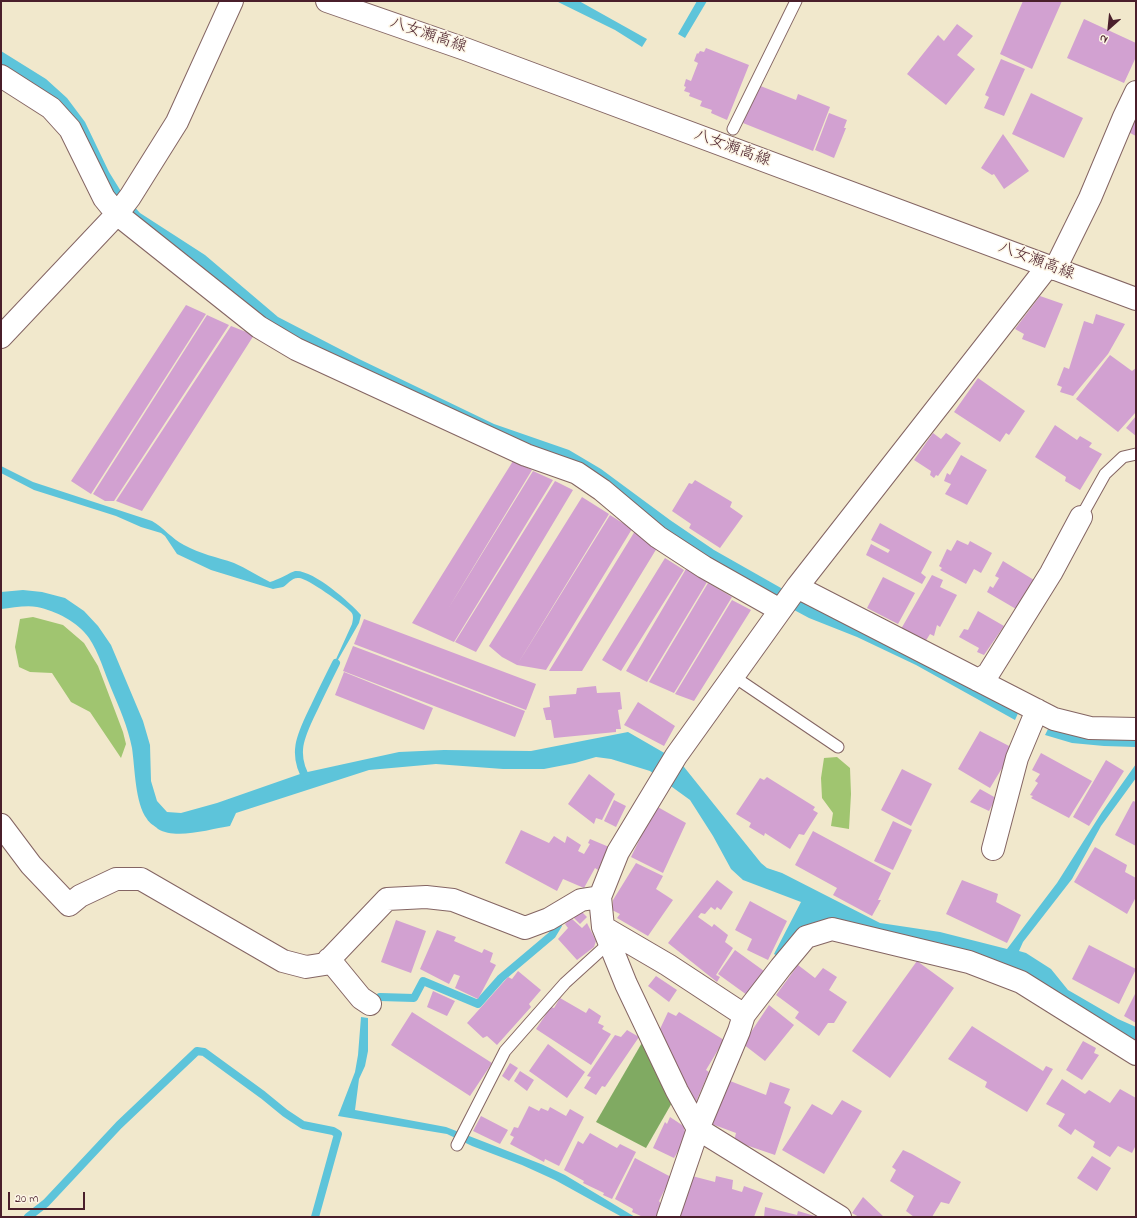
<!DOCTYPE html>
<meta charset="utf-8">
<style>
body{margin:0}
#map{position:relative;width:1137px;height:1218px;overflow:hidden;background:#f1e8cc;font-family:"Indie Flower",sans-serif}
canvas{display:block}
.frame{position:absolute;inset:0;border:2px solid #4a1f2b;pointer-events:none}
.north{position:absolute;left:1089px;top:8px;width:40px;height:40px;-webkit-text-stroke:3px #fcf5e5;paint-order:stroke;rotate:207deg;font-size:11px;font-weight:700;line-height:16px;text-align:center;color:#4a1f2b}
.north::after{content:'';display:block;margin:auto;width:14px;height:18px;background:#4a1f2b;clip-path:polygon(50% 0,100% 100%,50% 72%,0 100%)}
.scale{position:absolute;left:8px;top:1192px;width:77px;height:18px;box-sizing:border-box;border:2px solid #4a1f2b;border-top:0;padding-left:5px;font-size:12px;line-height:14px;white-space:nowrap;color:#4a1f2b;-webkit-text-stroke:3px #fcf5e5;paint-order:stroke}
</style>
<div id="map">
<canvas width="1137" height="1218"></canvas>
<div class="frame"></div>
<div class="north">N</div>
<div class="scale">20 m</div>
</div>
<script>
const ctx = document.querySelector('canvas').getContext('2d');
ctx.lineJoin = 'round';
function fillPath(path, color) { ctx.fillStyle = color; ctx.fill(path, 'evenodd'); }
function stroke(path, color, width, dash) { ctx.strokeStyle = color; ctx.lineWidth = width; ctx.lineCap = dash ? 'butt' : 'round'; ctx.setLineDash(dash || []); ctx.stroke(path); }
function drawText(font, color, halo, rows, align = 'center') {
  ctx.font = font + ' "Indie Flower","Klee One",sans-serif'; ctx.lineWidth = 3; ctx.setLineDash([]); ctx.textBaseline = 'middle'; ctx.strokeStyle = halo; ctx.fillStyle = color; for (const [text, x, y, turn = 0] of rows) {
    ctx.save(); ctx.translate(x, y); ctx.rotate((+turn || 0) * Math.PI / 180); ctx.textAlign = isNaN(turn) ? turn : align; if (halo) ctx.strokeText(text, 0, 0); ctx.fillText(text, 0, 0); ctx.restore();
  }
}
fillPath(new Path2D(`
 M33 617 63 625 84 643 98 666 123 732 126 744 121 758 90 712 71 702 52 673 30 672 19 667 15 647 20 619Z
 M837 757 850 768 851 794 849 829 831 826 833 813 822 798 821 778 824 758Z`), '#a0c570');
fillPath(new Path2D(`
 M643 1041 673 1101 646 1148 596 1122Z`), '#80aa62');
fillPath(new Path2D(`
 M556 1H579L647 39 642 47 615 30Z
 M697 1H707L685 38 678 34Z
 M1 51 46 79 67 98 85 122 109 172 122 193 140 213 205 255 278 317 359 359 494 424 569 450 601 469 670 520 714 550 781 588 808 606 817 608 1020 709 1015 720 916 665 857 637 809 618 770 597 631 508 260 320 128 217 55 103 1 67Z
 M1 466 33 482 152 521C164 528 172 539 184 545 200 554 217 557 234 563 246 568 258 576 270 582 278 580 291 572 295 571 312 569 350 602 361 615L359 623 331 672 332 668 352 624C353 620 354 615 351 612 345 605 307 578 299 578 292 577 288 584 283 587 280 588 276 588 273 589L211 570 177 554 165 536 161 533 141 527 116 516 34 490 1 473Z
 M23 590 42 592 65 598 84 611 98 626 111 645 143 721 150 745 151 781 157 801 167 812 181 813 217 803 303 773 399 752 444 750 531 751 628 732 680 762 761 863 767 868 782 873 880 923 940 932 1007 949 1057 883 1102 812 1136 764V778L1101 826 1072 879 1023 942 1019 951 1026 953 1051 969 1068 990 1118 1019 1136 1027V1048L1079 1013 847 927 780 958 774 954 801 902 743 880 731 869 713 836 690 800 650 771 611 759 596 757 575 763 544 769H503L436 764 369 770 236 813 230 826C210 829 176 840 158 829 155 826 149 823 147 819 135 803 135 768 132 748 128 727 119 707 111 688 104 671 99 653 89 638 78 622 56 611 37 607 26 605 12 608 1 609V592Z
 M1050 725 1136 737V747L1104 746 1072 743 1045 735Z
 M361 1017 368 1018V1051L365 1066 359 1079 355 1110 446 1127 541 1164 565 1175 635 1217H622L555 1180 522 1165 472 1146 447 1134 338 1116 355 1072 358 1055Z`), '#5dc4da');
stroke(new Path2D(`
 M308 781C290 753 302 733 315 706 322 691 329 677 336 663
 M380 997 414 998 423 981 478 1004 501 978 552 935 558 925
 M28 1217 46 1203 119 1125 197 1051 204 1052 263 1095 285 1113 303 1125 333 1131 338 1134 315 1217`), '#5dc4da', 8);
fillPath(new Path2D(`
 M1023 1H1062L1032 69 1000 54Z
 M1084 19 1136 43V57L1124 83 1067 58Z
 M957 24 973 36 957 55 975 69 946 105 907 74 938 35 944 41Z
 M706 48 749 65 727 120 711 113 712 110 700 106 702 101 689 96 690 93 684 91 686 87 684 86 686 79 691 81 698 63 694 61 697 53 698 54 700 51 704 52Z
 M1001 59 1025 69 1004 116 984 108 989 97 985 95Z
 M758 85 796 100 798 94 830 107 813 151 743 123Z
 M1031 93 1083 118 1064 158 1012 134Z
 M829 113 847 120 844 128H846L834 158 815 150Z
 M1136 117V136L1128 132Z
 M1003 134 1029 171 1004 189 994 174 992 175 981 168Z
 M1040 296 1063 304 1045 348 1022 339 1024 334 1015 329Z
 M186 305 206 314 91 494 71 481Z
 M1096 314 1125 324 1108 354 1073 396 1060 392 1062 387 1057 385 1064 367 1069 369 1084 321 1093 324Z
 M207 315 229 325 114 501H105L93 494Z
 M231 326 254 335 142 511 116 501Z
 M1110 355 1132 371 1136 368V412L1118 432 1076 399Z
 M978 378 1025 411 1009 435 1006 433 1000 442 954 412Z
 M1136 416V436L1126 428Z
 M1055 425 1077 440 1080 436 1092 443 1089 447 1102 454 1080 490 1065 481 1066 477 1035 457Z
 M933 433 941 439 946 433 961 443 938 476 936 475 934 478 930 475 931 471 914 460Z
 M961 455 987 470 967 505 945 494 951 484 944 481 947 473 950 475Z
 M513 461 532 470 448 609 533 471 553 480 454 642 412 623Z
 M695 480 732 502 730 507 743 516 720 548 689 528 691 524 672 511 689 483 692 484Z
 M555 481 573 490 476 652 455 642Z
 M582 497 609 514 517 665 502 657 489 646Z
 M610 515 632 529 546 670 517 665Z
 M880 523 932 552 921 573 926 577 922 584 866 555 871 544 888 553 890 550 871 540Z
 M635 531 657 548 582 671H549Z
 M957 540 968 545 970 541 992 553 981 573 974 569 966 584 940 570 942 568 939 566 947 549 951 551Z
 M665 558 684 570 621 671 602 660Z
 M1003 561 1034 580 1016 609 987 592 990 586 993 588 999 578 995 576Z
 M686 569 707 582 647 682 626 671Z
 M932 575 943 580 940 587 957 595 940 627 937 625 934 636 930 634 925 642 901 629Z
 M883 577 915 593 898 624 867 608Z
 M708 583 732 597 674 693 649 682Z
 M732 600 751 610 694 701 675 694Z
 M978 611 1004 626 984 655 977 652 979 648 959 637 964 629 968 630Z
 M364 619 536 684 526 710 354 644Z
 M353 646 525 711 515 737 343 671Z
 M344 672 433 708 424 730 335 695Z
 M596 686 597 693 620 692 622 709 618 710 621 729H616V732L554 738 551 720H546L543 708 550 707 549 696 576 694 577 688Z
 M638 702 675 726 664 746 624 725Z
 M980 731 1011 747 1010 755 990 788 958 769Z
 M1041 753 1092 781 1069 818 1031 798 1033 796 1030 795 1038 783 1035 781 1040 774 1032 770Z
 M1106 760 1124 771 1089 826 1073 817Z
 M902 769 932 784 911 826 881 810Z
 M589 774 615 794 602 820 596 818 594 824 568 804Z
 M767 777 815 807 813 810 818 813 804 835 799 834 790 849 765 833 764 836 749 827 751 823 736 814 760 778 764 780Z
 M980 789 996 798 989 811 970 802Z
 M614 800 626 806 616 827 604 821Z
 M1133 801 1136 802V846L1115 835Z
 M656 806 686 823 663 873 631 857Z
 M893 821 912 830 893 870 874 861Z
 M521 830 549 843 554 836 565 843 567 836 581 845 578 851 584 854 590 844 588 843 590 839 609 847 598 870 595 868 584 888 563 879 557 891 505 863Z
 M813 831 891 873 878 900H881L872 916 833 895 837 888 795 865Z
 M1095 847 1127 865 1125 872 1136 878V897L1127 914 1074 882Z
 M636 863 663 876 656 889 673 900 648 936 617 918 620 914 612 910 613 900Z
 M717 880 733 892 721 910 717 907 715 910 711 907 705 914 701 913 698 917 712 927 714 924 728 935 725 942 733 948 716 975 720 977 717 982 668 943Z
 M962 880 998 894 996 902 1021 915 1007 943 946 914Z
 M750 901 787 921 768 960 747 950 752 939 735 930Z
 M580 910 587 917 580 924 573 917Z
 M571 918 582 928 587 923 596 941 594 947 577 960 558 939 568 928 565 924Z
 M396 920 426 931 411 973 381 962Z
 M437 930 456 937 454 941 482 953 484 949 493 953 490 962 496 965 478 999 455 988 460 976 454 974 449 984 420 969Z
 M1089 945 1136 969 1119 1004 1072 979Z
 M735 950 764 971 747 995 718 974Z
 M917 961 954 988 890 1078 852 1051Z
 M798 965 815 978 823 968 837 977 829 990 847 1002 834 1023H828L819 1036 795 1018 799 1012 776 995Z
 M518 971 541 990 529 1004 531 1007 497 1045 487 1036 483 1038 467 1023 508 977 512 979Z
 M656 976 677 990 669 1002 648 986Z
 M433 991 455 1001 447 1016 427 1007Z
 M1136 992V1023L1124 1016Z
 M560 998 586 1013 589 1008 601 1016 598 1023 604 1026 602 1029 611 1034 591 1065 536 1029 551 1007 554 1008Z
 M769 1005 794 1025 765 1061 743 1044Z
 M412 1012 492 1063 470 1096 391 1045Z
 M668 1012 676 1016 679 1012 724 1040 706 1070 709 1072 695 1104 660 1029Z
 M972 1026 1043 1071 1046 1066 1053 1069 1027 1112 985 1087 987 1082 948 1059Z
 M627 1030 639 1037 605 1087 602 1086 596 1095 584 1088 591 1077 587 1076 615 1035 621 1037Z
 M1083 1041 1096 1048 1094 1053 1099 1055 1082 1080 1066 1070Z
 M548 1044 585 1072 567 1098 529 1071Z
 M510 1063 518 1068 509 1081 502 1076Z
 M520 1071 534 1080 527 1091 514 1081Z
 M725 1079 766 1095 770 1082 790 1089 784 1103 791 1107 775 1155 734 1141 736 1133 709 1123Z
 M1062 1079 1085 1094 1089 1090 1110 1103 1120 1089 1136 1098V1145L1132 1153 1118 1146 1110 1157 1093 1147 1095 1142 1075 1129 1071 1135 1058 1126 1065 1114 1046 1104Z
 M842 1100 862 1111 824 1174 782 1150 812 1104 832 1115Z
 M529 1106 539 1111 541 1108 548 1111 550 1107 566 1116 570 1109 584 1117 559 1166 545 1159 544 1162 510 1144 514 1137 510 1135 514 1127 518 1128Z
 M481 1116 508 1130 500 1144 473 1131Z
 M670 1117 685 1127 684 1130 689 1133 674 1158 653 1148 665 1122 667 1124Z
 M590 1133 617 1148 620 1144 636 1152 612 1199 603 1195 604 1193 583 1183 584 1181 564 1170 578 1141 583 1144Z
 M903 1150 912 1154 961 1182 949 1204 941 1202 932 1217H914L906 1211 914 1196 890 1181 896 1170 892 1167Z
 M1092 1156 1111 1168 1097 1191 1077 1178Z
 M635 1158 671 1177 659 1201 662 1206 656 1217H643L632 1212 633 1209 615 1199Z
 M692 1176 715 1182 716 1176 733 1180 732 1189 742 1192 744 1186 763 1193 754 1217H679Z
 M863 1197 884 1217H859L852 1213Z
 M765 1207 797 1215 798 1211 818 1217H764Z`), '#d2a1d1');
const service = new Path2D(`
 M733 129 796 1
 M1081 517 1105 474 1123 457 1136 454
 M733 676 838 747
 M457 1145 505 1051 565 983 609 943`);
const minor = new Path2D(`
 M1 76 51 108 70 129 104 198 117 214 259 327 296 349 526 455 577 473 602 490 658 537 704 567 780 610
 M1055 269 1090 198 1124 117 1136 92
 M1 337 117 214 130 197 177 122 232 1
 M797 587 1054 719 1090 728 1136 729
 M978 680 988 674 1051 573 1081 517
 M1 825 31 865 69 905 80 896 116 879H141L283 961 306 967 325 964 387 899 426 897 453 900 525 928 549 919 581 900 600 897
 M993 849 1017 758 1037 710
 M603 927 668 965 744 1015 781 967 806 937 832 929 969 962 1021 982 1136 1054
 M329 959 361 998 370 1004
 M668 1217 698 1129 739 1031 744 1015
 M840 1217 698 1129 677 1091 626 984 603 927 600 897 618 852 676 756 797 587 1048 266`);
const primary = new Path2D(`
 M327 1 465 49 1136 299`);
stroke(service, '#846563', 13);
stroke(minor, '#846563', 24);
stroke(primary, '#846563', 24);
stroke(service, '#fff', 11);
stroke(minor, '#fff', 22);
stroke(primary, '#fff', 22);
drawText('16px', '#4a1f2b', '#fcf5e5', [
 ["八女瀬高線",428,36,19],
 ["八女瀬高線",732,149,20],
 ["八女瀬高線",1036,262,21]
]);
</script>
